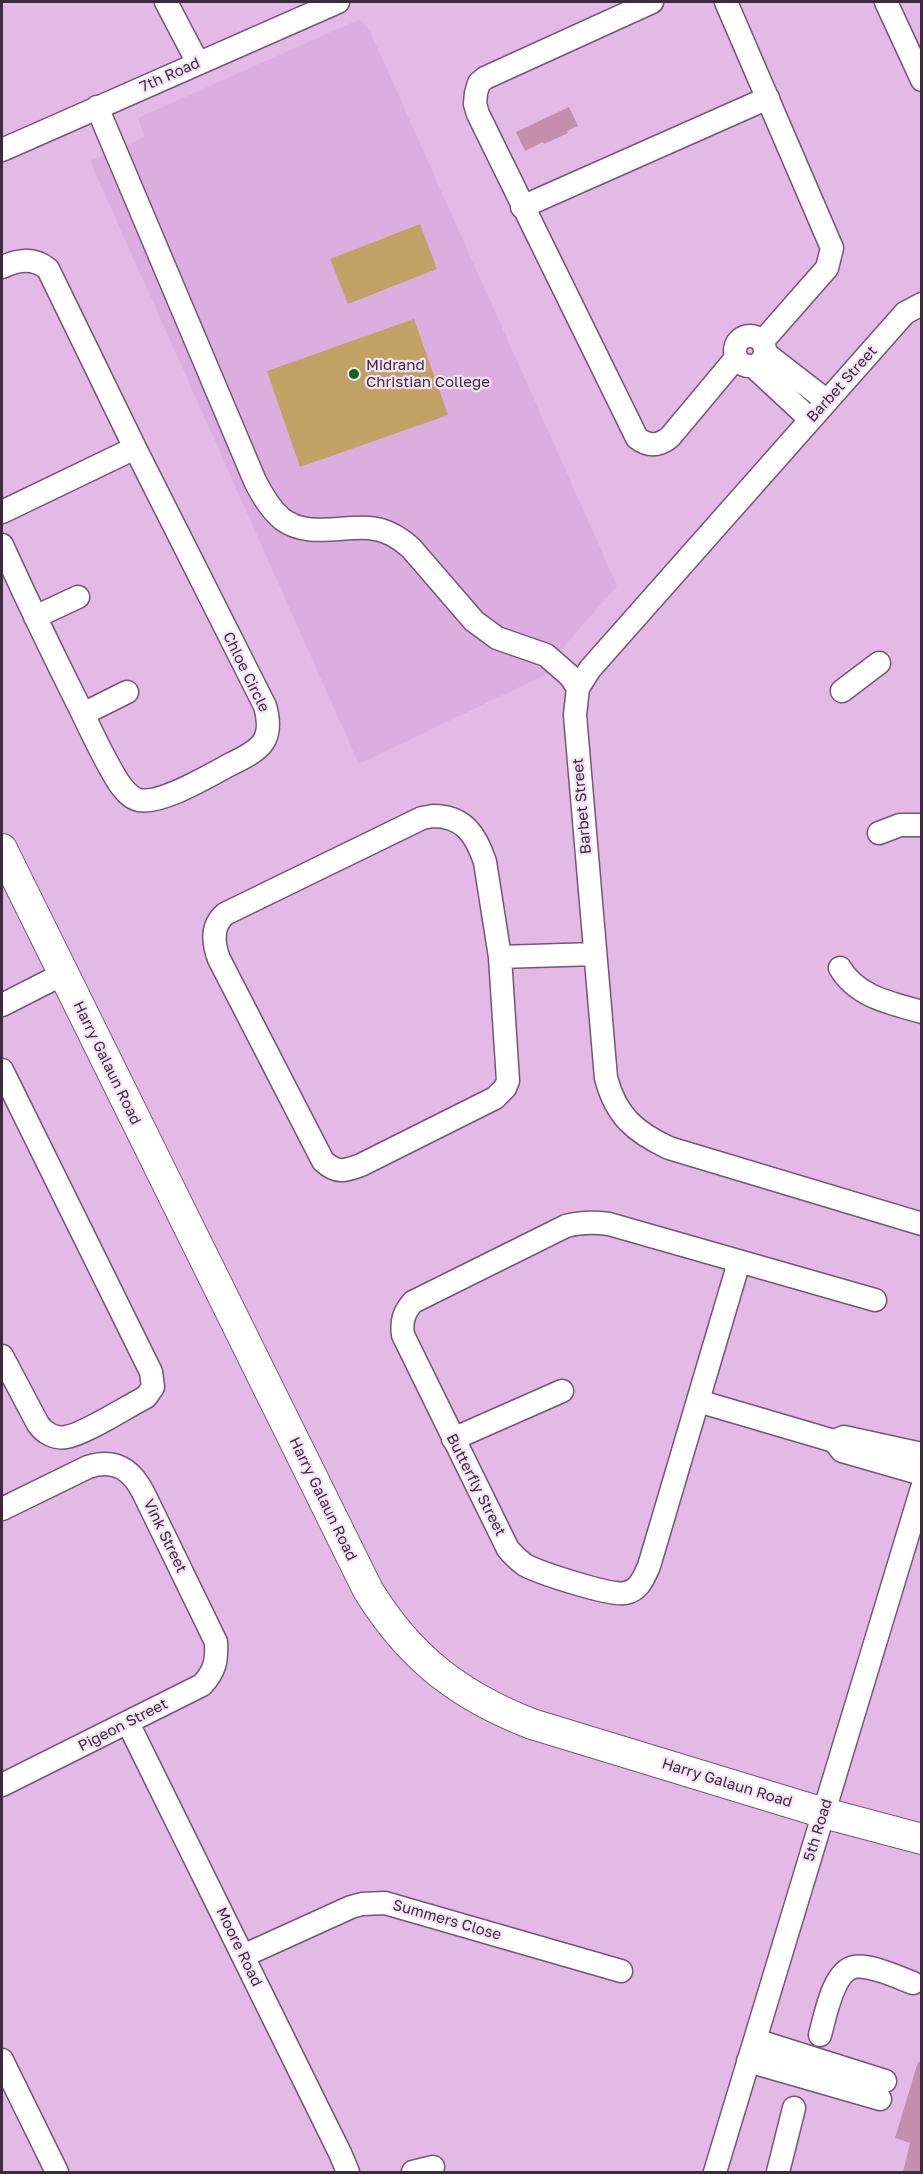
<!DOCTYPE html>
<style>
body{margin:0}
#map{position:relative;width:923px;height:2174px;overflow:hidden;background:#e2bae5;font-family:"Golos Text",sans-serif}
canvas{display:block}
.frame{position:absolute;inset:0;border:3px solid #3b2b3c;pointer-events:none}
</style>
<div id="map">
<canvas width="923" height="2174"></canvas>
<div class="frame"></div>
</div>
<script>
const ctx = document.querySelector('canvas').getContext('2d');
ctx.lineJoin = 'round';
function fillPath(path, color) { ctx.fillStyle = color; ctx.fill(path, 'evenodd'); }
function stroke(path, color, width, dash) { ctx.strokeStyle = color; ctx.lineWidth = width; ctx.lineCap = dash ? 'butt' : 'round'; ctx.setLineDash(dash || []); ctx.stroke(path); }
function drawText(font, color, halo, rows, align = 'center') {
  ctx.font = font + ' "Golos Text",sans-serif'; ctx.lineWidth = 4.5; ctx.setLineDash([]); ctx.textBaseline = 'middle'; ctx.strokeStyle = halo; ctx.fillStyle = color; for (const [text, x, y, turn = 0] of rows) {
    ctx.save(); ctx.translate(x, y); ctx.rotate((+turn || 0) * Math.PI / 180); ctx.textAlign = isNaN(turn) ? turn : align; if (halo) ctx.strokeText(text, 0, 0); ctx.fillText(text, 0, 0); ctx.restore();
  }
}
fillPath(new Path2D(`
 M360 19 371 33 617 586 553 659V671L359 764 90 161 145 137 138 118Z`), '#dcaedf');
fillPath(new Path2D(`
 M420 224 437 269 348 304 330 259Z
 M414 319 448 415 300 467 267 371Z`), '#c1a264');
fillPath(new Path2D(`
 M569 107 578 126 567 131 568 133 544 144 543 142 525 151 516 132Z
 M918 2062H921V2172H903L910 2143 895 2138Z`), '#c38fac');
const minor = new Path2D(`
 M166 2 198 63
 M652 2 485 78 479 83 476 93 475 104 478 114 637 438C649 447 659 446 670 437L736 358
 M726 2 832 248 827 268 762 342
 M886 2 922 80
 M97 107 255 481C262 495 270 509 282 519 307 538 341 526 369 528 385 529 400 538 411 548L474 621 497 638 546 655 570 676 578 688
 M2 150 338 2
 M522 207 768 98
 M2 267C18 260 33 257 48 269L135 448 265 706C275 741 260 750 231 764 210 775 161 805 139 800 130 798 124 790 119 783 103 758 90 728 77 702 51 650 26 598 2 545
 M922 304 905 313 590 669 578 688 575 715 606 1078C616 1116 635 1132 669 1148L922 1224
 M735 351a15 15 0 1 1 30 0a15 15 0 1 1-30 0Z
 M765 353 827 401
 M753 366 810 419
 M2 512 135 448
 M35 617 78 597
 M842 691 879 663
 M83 714 127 692
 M433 816C464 816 476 835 485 862L500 957 508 1081 505 1088 495 1098 361 1165C345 1171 337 1174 323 1161L219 959C213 943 211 926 225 914L422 818Z
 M879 833 900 825H922
 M500 957 595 954
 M840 968C857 997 891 1003 922 1012
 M2 1005 63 974
 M2 1070 151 1372 153 1387 146 1397C128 1406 83 1435 66 1437 55 1439 44 1433 38 1424L2 1356
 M739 1262 649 1566C644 1577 639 1591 625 1593 610 1596 540 1573 525 1565 518 1560 513 1555 508 1549L403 1335C401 1321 404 1312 413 1302L566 1226C581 1222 593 1222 609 1224L875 1300
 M698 1401 834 1441 844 1437 922 1454
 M453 1439 562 1391
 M835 1442 842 1451 922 1474
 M2 1509 88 1467C116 1458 132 1470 144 1494L216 1642C217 1661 215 1671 202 1685L2 1785
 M128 1723 340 2153 348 2172
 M243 1956 351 1907 362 1904 385 1903 621 1971
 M820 2035C825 2017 833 1971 854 1967 870 1964 897 1977 913 1983
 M755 2040 885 2081
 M2 2060 57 2172
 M748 2061 880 2099
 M413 2172 433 2167
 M715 2172 922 1488
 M778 2172 794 2108`);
const major = new Path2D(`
 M2 849 368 1590C409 1657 459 1696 532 1724L824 1813 922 1839`);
stroke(minor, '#77537a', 25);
stroke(major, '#77537a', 32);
stroke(minor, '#fff', 22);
stroke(major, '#fff', 30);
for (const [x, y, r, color] of [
 [354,374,6,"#056a17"]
]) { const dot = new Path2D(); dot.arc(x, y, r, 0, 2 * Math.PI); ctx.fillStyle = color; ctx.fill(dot); stroke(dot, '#f7e3f8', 2); }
drawText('15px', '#3b2b3c', '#f7e3f8', [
 ["7th Road",170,75,-24],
 ["Barbet Street",842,384,-48],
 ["Chloe Circle",246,672,64],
 ["Barbet Street",582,806,-95],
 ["Harry Galaun Road",107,1063,64],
 ["Butterfly Street",476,1485,63],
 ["Harry Galaun Road",323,1499,64],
 ["Vink Street",165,1536,64],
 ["Pigeon Street",123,1725,-27],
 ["Harry Galaun Road",727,1783,17],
 ["5th Road",818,1830,-73],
 ["Summers Close",447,1920,16],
 ["Moore Road",239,1947,64]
]);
drawText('15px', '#3b2b3c', '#f7e3f8', [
 ["Midrand",366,365],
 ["Christian College",366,382]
], 'left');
</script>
